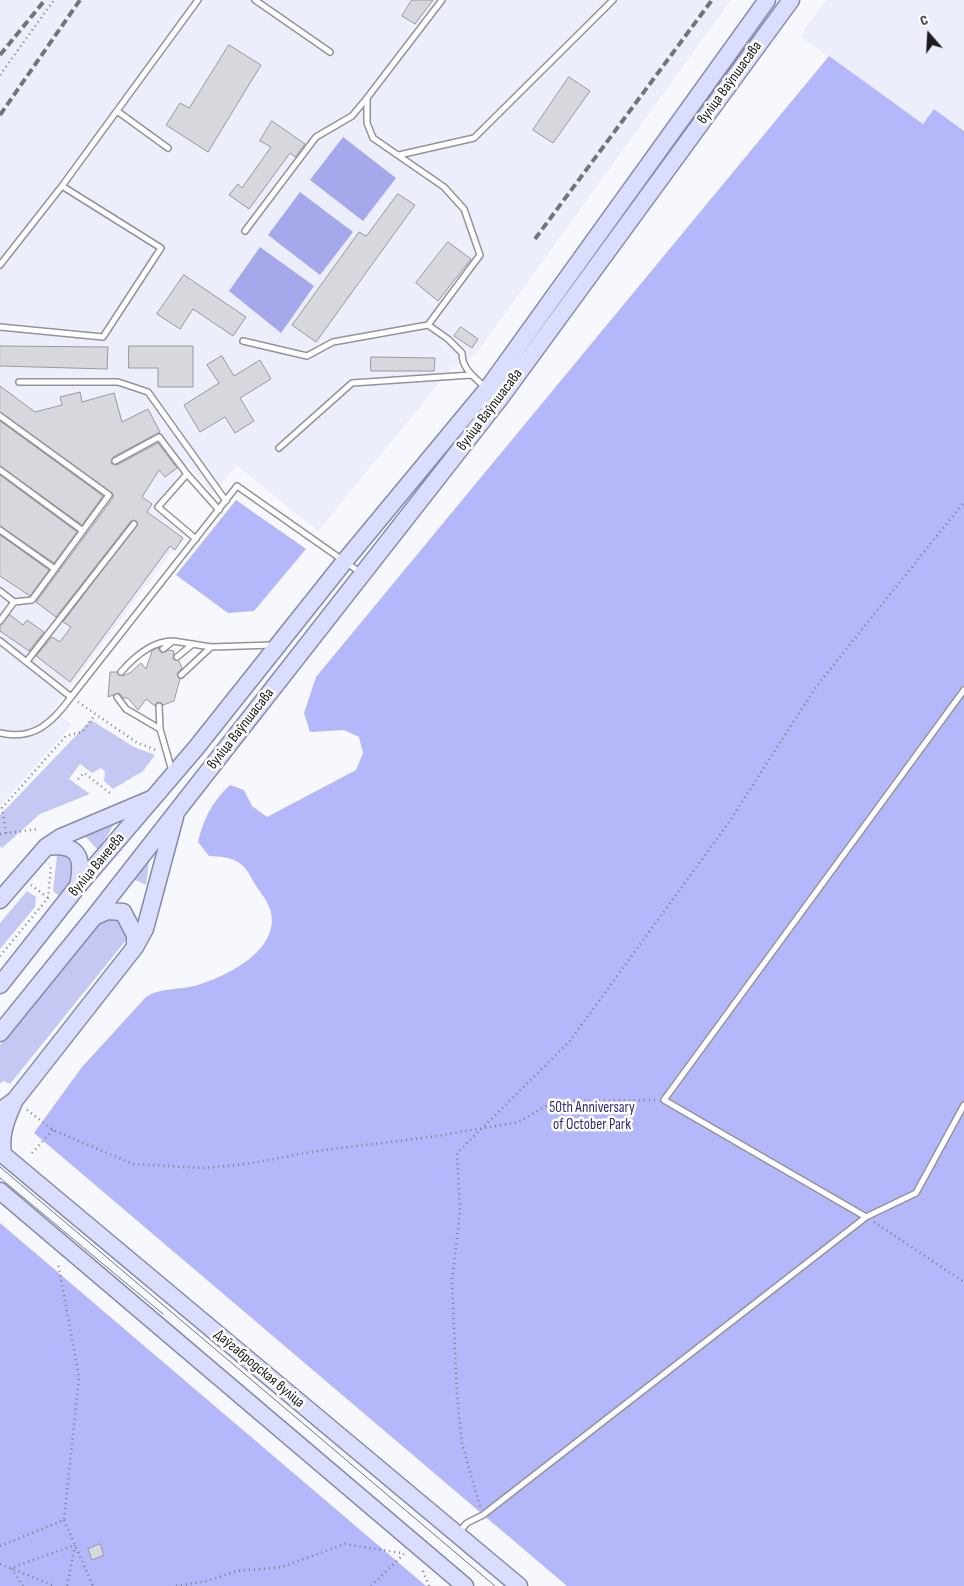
<!DOCTYPE html>
<meta charset="utf-8">
<style>
body{margin:0}
#map{position:relative;width:964px;height:1586px;overflow:hidden;background:#f7f8fe;font-family:"Sofia Sans Condensed",sans-serif}
canvas{display:block}
.north{position:absolute;left:904px;top:10px;width:50px;height:50px;-webkit-text-stroke:4px #fff;paint-order:stroke;rotate:341deg;font-size:14px;font-weight:700;line-height:20px;text-align:center;color:#1c1c1e}
.north::after{content:'';display:block;margin:auto;width:18px;height:22px;background:#1c1c1e;clip-path:polygon(50% 0,100% 100%,50% 72%,0 100%)}
</style>
<div id="map">
<canvas width="964" height="1586"></canvas>
<div class="north">С</div>
</div>
<script>
const ctx = document.querySelector('canvas').getContext('2d');
ctx.lineJoin = 'round';
function fillPath(path, color) { ctx.fillStyle = color; ctx.fill(path, 'evenodd'); }
function stroke(path, color, width, dash) { ctx.strokeStyle = color; ctx.lineWidth = width; ctx.lineCap = dash ? 'butt' : 'round'; ctx.setLineDash(dash || []); ctx.stroke(path); }
function drawText(font, color, halo, rows, align = 'center') {
  ctx.font = font + ' "Sofia Sans Condensed",sans-serif'; ctx.lineWidth = 5; ctx.setLineDash([]); ctx.textBaseline = 'middle'; ctx.strokeStyle = halo; ctx.fillStyle = color; for (const [text, x, y, turn = 0] of rows) {
    ctx.save(); ctx.translate(x, y); ctx.rotate((+turn || 0) * Math.PI / 180); ctx.textAlign = isNaN(turn) ? turn : align; if (halo) ctx.strokeText(text, 0, 0); ctx.fillText(text, 0, 0); ctx.restore();
  }
}
fillPath(new Path2D(`
 M0 0H731L476 354 451 369 318 531 237 466 212 493 188 464 154 509 185 534 53 710 72 725 0 806Z
 M826 0H964V131L935 109 923 124 800 36Z`), '#edeefc');
fillPath(new Path2D(`
 M91 720 134 747 155 755 143 771 113 789 104 781 105 772 101 768 92 773 80 764 69 779 90 794 40 814 2 848 0 846V815Z
 M115 823 98 850 84 835Z
 M150 854 146 885 131 878Z
 M57 855 69 857 77 866 74 877 59 896 53 891Z
 M27 891 36 897 35 907 0 949V923Z
 M115 918 125 926 127 939 10 1084 3 1081 0 1084V1045L101 920Z`), '#c4c8f3');
fillPath(new Path2D(`
 M829 56 923 124 934 109 964 131V1586H567L34 1133 82 1067 146 997C159 988 178 990 194 986 224 978 283 950 270 909 267 899 257 889 252 879 242 859 231 857 209 856L198 842C204 818 212 802 230 785L244 790 252 806 267 817 356 770 363 753 359 737 344 730 310 732 304 713 316 677Z
 M236 500 306 549 254 611 228 613 176 575Z
 M0 1223 426 1586H0Z`), '#b4b8fb');
fillPath(new Path2D(`
 M343 137 396 178 363 221 310 180Z
 M300 192 353 232 320 275 268 235Z
 M260 247 314 286 281 333 229 291Z`), '#a5a9ec');
const building = new Path2D(`
 M412 0H433L415 24 402 16Z
 M229 45 261 65 208 152 166 125 180 103 189 108Z
 M569 77 590 91 553 143 533 130Z
 M272 121 305 144 295 157 290 153 249 209 229 195 238 184 242 188 271 147 260 141Z
 M398 194 415 205 316 342 292 325 359 232 366 236Z
 M448 242 471 259 438 301 416 283Z
 M184 275 246 317 233 336 193 309 180 329 157 314Z
 M461 327 478 339 472 348 454 336Z
 M0 346 108 347 107 369 0 366Z
 M129 346H193V387H158V368H129Z
 M222 356 234 376 260 360 271 379 240 398 254 421 235 433 225 417 200 432 184 405 219 383 207 365Z
 M371 357 435 358 434 371H371Z
 M0 386 35 412 62 405 60 397 80 392 82 402 114 393 122 422 148 409 160 432 113 457 111 463 117 465 158 443 177 468 165 477 159 470 142 497 152 504 147 512 183 538 175 550 170 546 70 682 36 656 52 637 60 642 71 627 63 622 138 523 135 520 131 521 56 617 36 602 113 498V494L0 412Z
 M0 421 103 496 82 525 0 466Z
 M0 475 77 532 54 563 0 526Z
 M0 535 49 570 30 596 0 576Z
 M10 615 23 625 27 620 44 632 29 651 0 631V625Z
 M158 648 162 653 169 650 174 651 173 659 179 661 182 668 177 674 180 679 174 701 163 705 158 702 155 706 146 699 138 710 128 698H123L119 693 108 697 110 672H117L122 676 130 673 141 663 146 669 152 651Z
 M100 1544 104 1555 92 1560 88 1549Z`);
fillPath(building, '#d7d8de');
stroke(building, '#99999f', 1);
const service = new Path2D(`
 M255 0 330 52
 M367 98V123L373 138 444 187 464 209 480 255 428 325 448 339 462 353C462 369 474 377 485 387
 M117 111 168 148
 M399 155 474 138 613 0
 M245 231 316 137 352 116 367 98 442 0
 M0 265 62 186 198 0
 M0 327 103 337 161 248 62 186
 M243 341 307 356 333 342 428 325
 M19 382H118L148 392 226 501
 M0 416 109 495 32 600 14 602 0 621
 M279 448 352 383 471 375
 M115 461 159 437 187 474
 M0 470 83 531
 M0 530 55 569
 M196 539 158 507 187 474 219 510
 M0 591 14 602
 M0 641 71 697 237 486 361 573
 M163 649 173 641 211 647 273 645
 M177 657 193 644
 M27 661 134 524
 M121 672C134 657 152 641 173 641
 M181 675 211 647
 M117 697 126 709 160 729
 M159 706 160 729 172 771
 M0 733C34 741 53 722 71 697
 M866 1217 664 1100 964 690
 M458 1533 467 1523 483 1515 866 1217 916 1193 964 1105`);
const primary = new Path2D(`
 M46 847C79 843 84 857 78 886
 M0 900 46 847 61 837 151 799
 M94 917 107 911 123 912 135 935V947
 M0 985 78 886 196 748 344 562 488 388 767 0
 M0 1033 94 917 501 397 791 0
 M0 1111 15 1100 135 947 145 929 175 817
 M0 1152 519 1586
 M3 1154C0 1134 6 1120 14 1102
 M0 1191 465 1586`);
stroke(service, '#93949a', 8);
stroke(primary, '#888aac', 19);
stroke(new Path2D(`
 M0 75 54 0
 M78 702 136 742 158 751
 M78 779 84 773 110 793
 M6 833 2 808 66 736 82 732 95 715
 M0 834 38 829
 M31 885 48 898
 M0 956 48 898 51 866 49 864
 M27 1110 53 1130 133 1164 202 1168 247 1164 316 1151 431 1137 519 1122 554 1101 655 1100
 M32 1153 53 1130
 M874 1222 964 1282
 M480 1506 462 1444 457 1395 452 1282 460 1211 457 1153 569 1042 727 825 816 687 964 502
 M64 1520 93 1586
 M0 1546 64 1520 79 1377 58 1263
 M0 1564 55 1586
 M423 1571 429 1586
 M23 1586 11 1568 75 1545 67 1586
 M176 1586 207 1581 237 1571 282 1567 345 1544 401 1553
 M371 1586 404 1554`), '#7f7f83', 2.5, [1, 4]);
stroke(service, '#fff', 5);
stroke(primary, '#daddfb', 16);
stroke(new Path2D(`
 M0 1167 495 1586
 M0 1178 163 1314`), '#747578', 1);
stroke(new Path2D(`
 M0 55 45 0
 M0 115 80 0
 M535 239 712 0`), '#747578', 4, [8, 4]);
drawText('15px', '#1c1c1e', '#fff', [
 ["вуліца Ваўпшасава",730,83,-54],
 ["вуліца Ваўпшасава",490,410,-53],
 ["вуліца Ваўпшасава",241,729,-52],
 ["вуліца Ванеева",97,865,-50],
 ["Даўгабродская вуліца",259,1369,40]
]);
drawText('15px', '#322c78', '#fff', [
 ["50th Anniversary",592,1108],
 ["of October Park",592,1125]
]);
</script>
